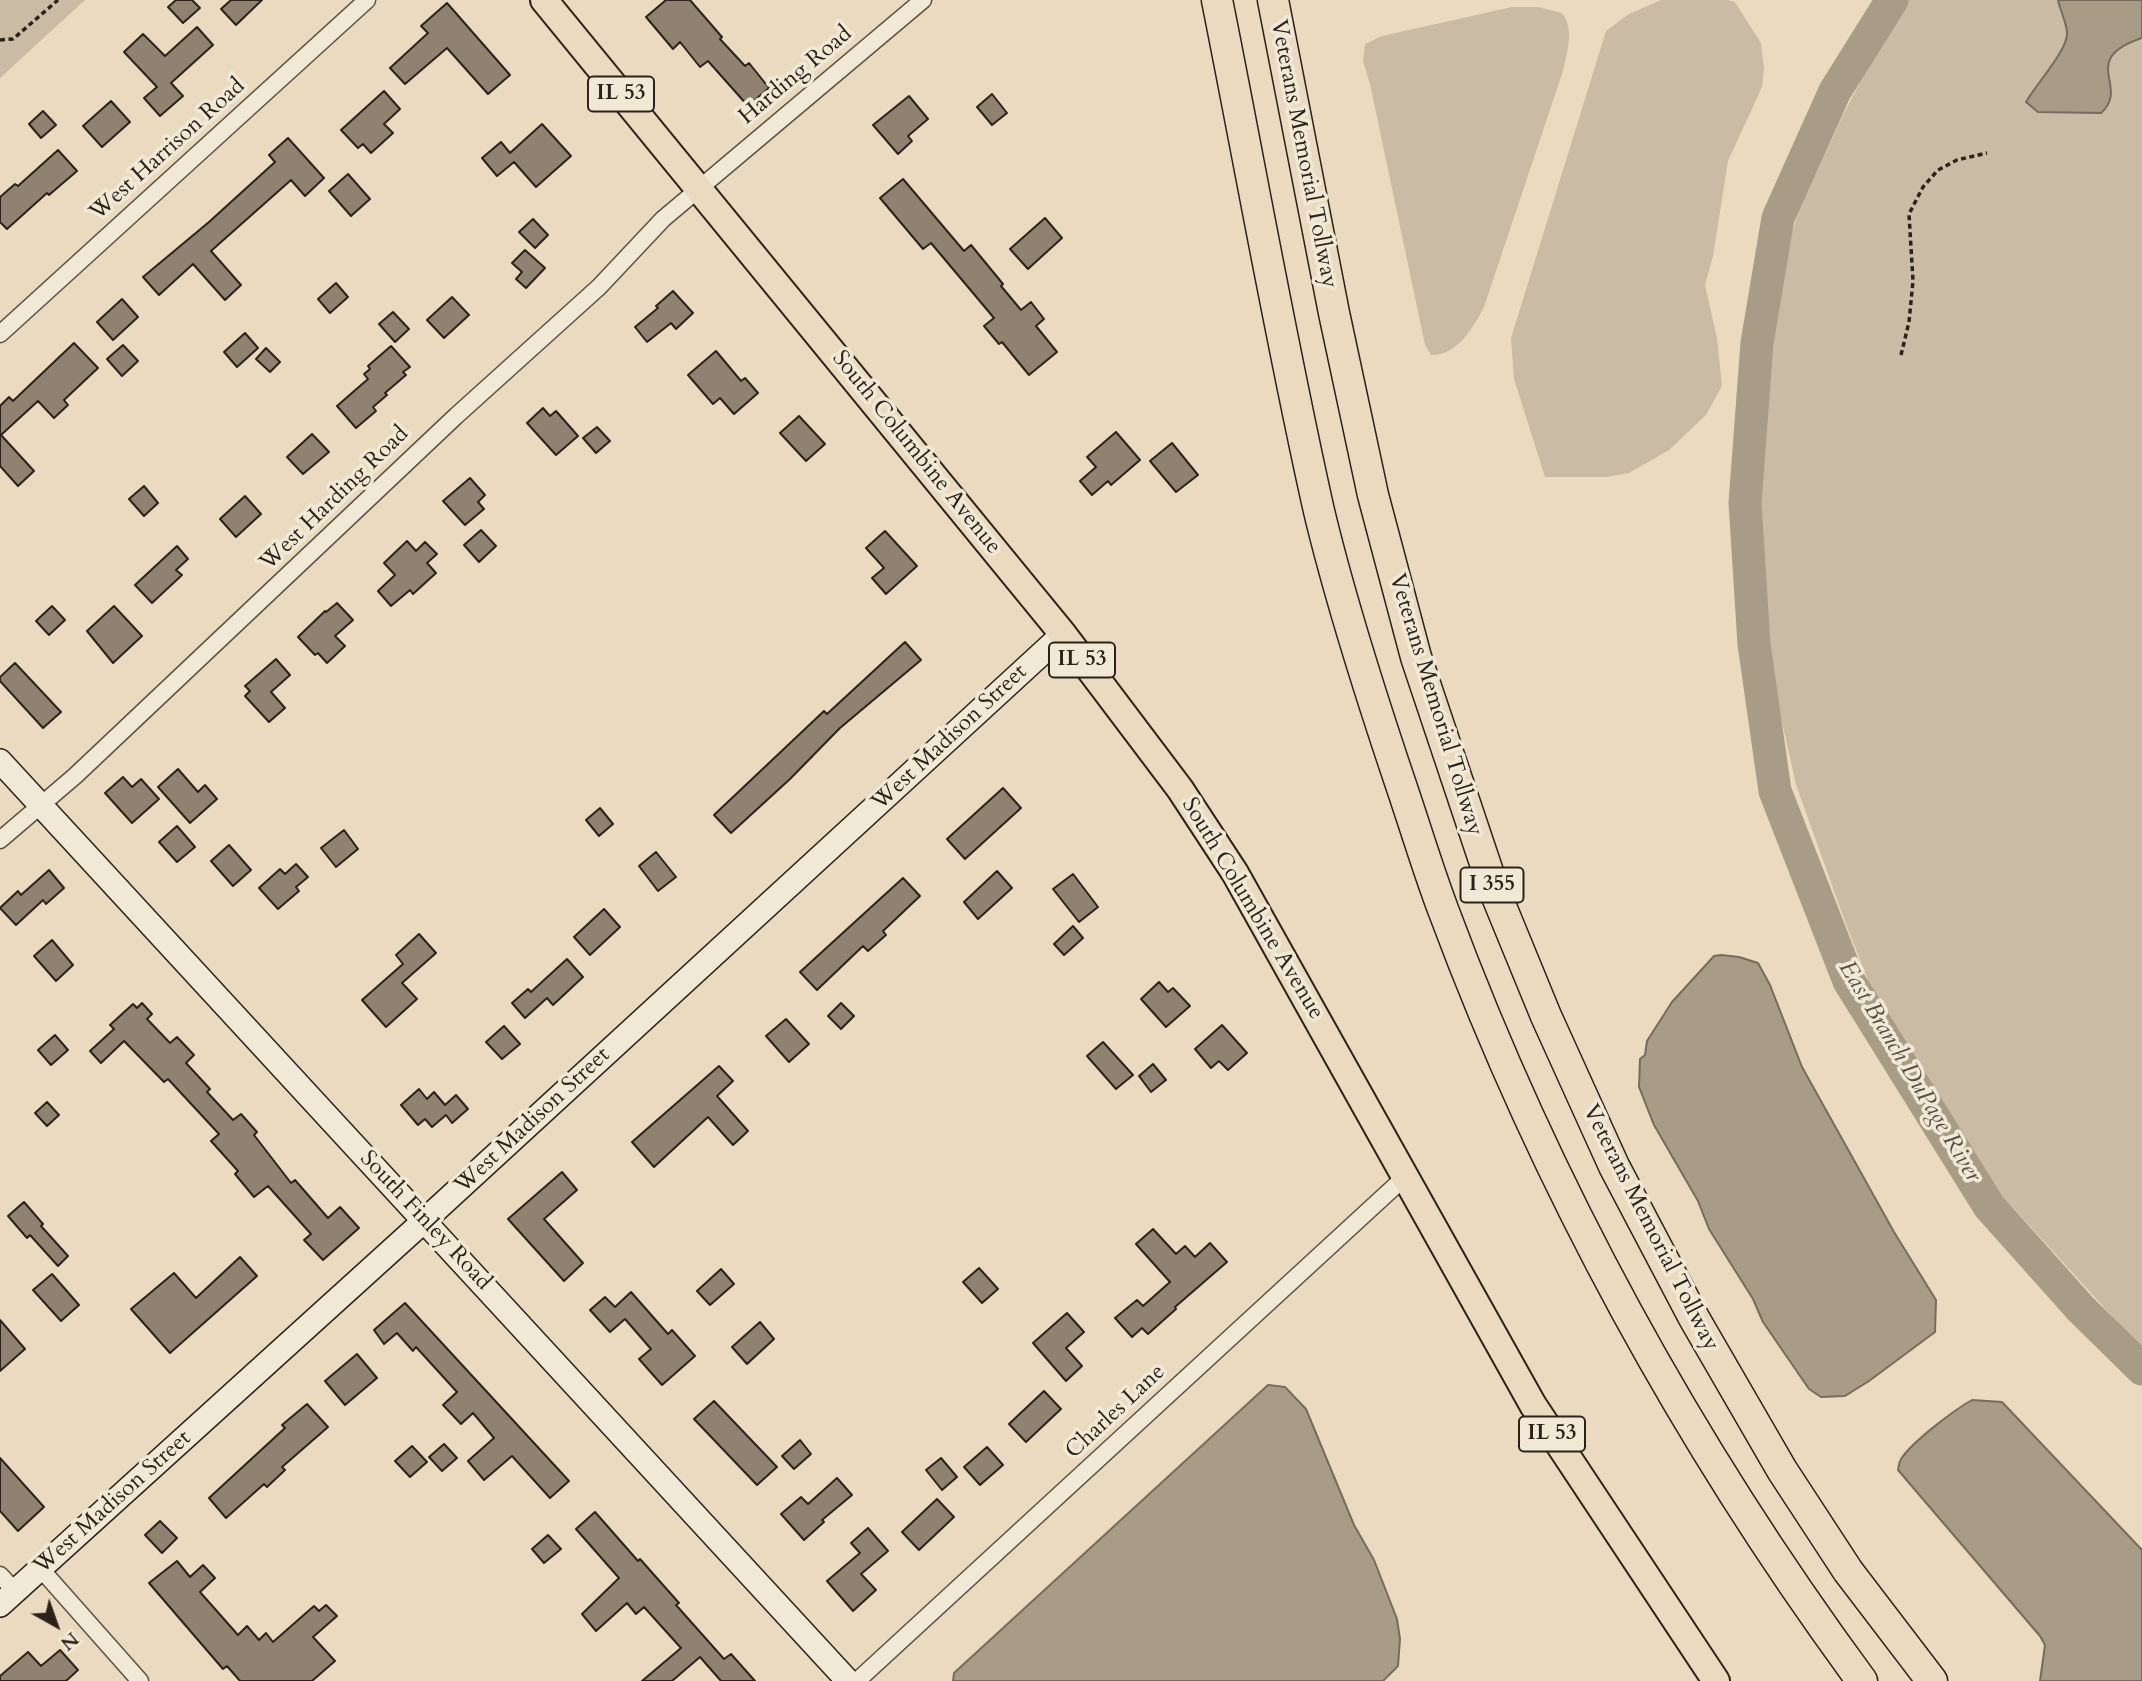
<!DOCTYPE html>
<style>
body{margin:0}
#map{position:relative;width:2142px;height:1681px;overflow:hidden;background:#eadbc0;font-family:Cardo,serif}
canvas{display:block}
.north{position:absolute;left:21px;top:1590px;width:70px;height:70px;-webkit-text-stroke:5px #f1e8d6;paint-order:stroke;rotate:140deg;font-size:19px;font-weight:700;line-height:28px;text-align:center;color:#2c2219}
.north::after{content:'';display:block;margin:auto;width:24px;height:32px;background:#2c2219;clip-path:polygon(50% 0,100% 100%,50% 72%,0 100%)}
</style>
<div id="map">
<canvas width="2142" height="1681"></canvas>
<div class="north">N</div>
</div>
<script>
const ctx = document.querySelector('canvas').getContext('2d');
ctx.lineJoin = 'round';
function fillPath(path, color) { ctx.fillStyle = color; ctx.fill(path, 'evenodd'); }
function stroke(path, color, width, dash) { ctx.strokeStyle = color; ctx.lineWidth = width; ctx.lineCap = dash ? 'butt' : 'round'; ctx.setLineDash(dash || []); ctx.stroke(path); }
function drawText(font, color, halo, rows, align = 'center') {
  ctx.font = font + ' Cardo,serif'; ctx.lineWidth = 7; ctx.setLineDash([]); ctx.textBaseline = 'middle'; ctx.strokeStyle = halo; ctx.fillStyle = color; for (const [text, x, y, turn = 0] of rows) {
    ctx.save(); ctx.translate(x, y); ctx.rotate((+turn || 0) * Math.PI / 180); ctx.textAlign = isNaN(turn) ? turn : align; if (halo) ctx.strokeText(text, 0, 0); ctx.fillText(text, 0, 0); ctx.restore();
  }
}
fillPath(new Path2D(`
 M0 0H85L0 78Z
 M1661 0H1728L1735 2 1761 43 1764 69 1762 87 1728 161 1713 256 1705 285 1717 338 1722 386 1706 415 1669 450 1629 473 1607 477H1545L1514 379 1511 338 1606 31 1629 14Z
 M1903 0H2142V1349L1996 1189 1947 1127 1911 1068 1882 1015 1847 927 1796 785 1777 699 1759 569 1760 464 1776 296 1785 251 1800 209 1843 115Z
 M1512 7H1538L1562 13C1575 30 1567 51 1563 71L1484 307C1474 327 1457 356 1431 355L1425 345 1370 84 1363 61 1365 44 1382 36Z`), '#cabca4');
const water = new Path2D(`
 M2058 0H2142V38C2077 60 2131 86 2101 113L2038 112 2026 102C2036 84 2069 49 2067 32 2066 21 2060 10 2058 0Z
 M1721 955 1739 957 1758 963 1770 985 1802 1067 1894 1232 1936 1300 1935 1332 1869 1381 1845 1396 1821 1397 1809 1389 1763 1322 1753 1299 1709 1229 1698 1201 1654 1125 1639 1087 1640 1059 1645 1055 1647 1041 1672 1002 1714 956Z
 M1268 1385 1285 1387 1306 1409 1354 1525 1374 1560 1397 1619 1400 1639 1398 1666 1383 1681H953L954 1673Z
 M1972 1400 2002 1402 2142 1550V1681H2040L2045 1645 2040 1636 1898 1470C1899 1465 1899 1462 1901 1459 1912 1442 1954 1410 1972 1400Z`);
fillPath(water, '#a99c87');
stroke(water, '#776b5b', 2);
stroke(new Path2D(`
 M1892 0 1835 91 1778 218 1757 343 1745 503 1754 644 1775 791 1849 981 1989 1206 2080 1308 2142 1369`), '#a99c87', 33);
const building = new Path2D(`
 M176 0H192L200 8 183 23 168 7Z
 M231 0H262L236 25 221 9Z
 M666 0H690L722 37 720 39 745 66 749 63 769 88 748 106 708 61 700 67 680 42 673 49 646 17Z
 M447 3 510 75 488 94 447 48 405 84 390 68 428 33 421 26Z
 M197 27 213 45 171 83 183 96 160 116 144 98 157 87 124 52 143 34 165 56Z
 M384 91 400 109 384 124 393 133 371 153 363 144 358 148 341 130Z
 M992 94 1007 113 992 125 977 107Z
 M909 96 928 119 908 136 912 141 898 154 873 125Z
 M111 101 130 122 102 147 83 126Z
 M43 111 56 125 41 138 29 124Z
 M542 124 571 156 536 187 514 162 497 176 482 158 501 142 510 153Z
 M288 138 324 178 305 196 291 180 211 251 241 285 225 300 193 264 159 295 143 277 209 222 275 162 269 155Z
 M58 150 77 171 49 195 47 193 7 229 0 222V197L15 184 18 186Z
 M348 174 370 199 351 216 329 191Z
 M903 179 964 251 971 245 1003 284 1001 286 1021 310 1031 302 1044 319 1036 326 1057 352 1029 375 1002 342 999 344 984 326 994 318 931 243 923 249 880 198Z
 M1045 218 1062 238 1028 269 1010 249Z
 M533 219 548 235 535 248 519 232Z
 M525 250 545 268 526 288 516 279 522 272 512 263Z
 M336 283 348 297 330 313 318 299Z
 M673 291 693 313 676 329 671 323 647 342 635 327 658 308 656 306Z
 M452 297 469 315 444 338 427 320Z
 M122 299 138 317 113 340 97 322Z
 M393 312 409 329 395 342 379 324Z
 M245 333 258 348 237 367 224 352Z
 M74 343 98 368 64 400 68 405 54 418 38 401 1 435 34 471 18 486 0 466V406L9 397 13 401Z
 M123 345 138 361 122 376 107 359Z
 M391 346 410 367 403 372 406 375 385 393 387 395 373 407 376 411 356 428 337 406 368 379 364 374 370 369 368 366Z
 M266 348 280 362 270 372 256 359Z
 M716 351 741 381 745 378 758 393 734 414 720 398 713 404 688 375Z
 M543 408 550 416 556 411 578 436 556 455 527 423Z
 M799 416 825 444 806 461 780 433Z
 M597 427 610 441 596 453 583 438Z
 M1116 432 1140 460 1111 485 1108 481 1092 495 1080 481 1096 467 1087 457Z
 M312 434 329 452 303 474 287 457Z
 M1172 443 1198 475 1176 492 1150 461Z
 M470 478 485 495 478 502 484 509 465 525 443 501Z
 M144 486 158 503 144 516 129 499Z
 M245 496 261 514 236 537 220 519Z
 M481 530 496 546 479 562 464 545Z
 M885 531 917 566 886 594 872 578 884 568 866 548Z
 M407 541 416 551 425 542 437 554 427 563 436 573 413 594 410 590 391 606 378 591 395 575 384 563Z
 M177 546 188 559 176 570 182 575 152 603 135 585Z
 M337 603 353 620 335 636 345 646 327 663 318 653 315 655 298 637 325 611 326 612Z
 M52 606 65 620 49 635 36 621Z
 M114 606 142 636 113 663 87 631Z
 M905 642 921 660 840 728 790 779 731 833 714 815 824 711 827 714Z
 M276 659 290 675 271 692 285 708 269 722 245 696 250 691 245 686Z
 M15 663 61 712 43 728 0 681V677Z
 M178 769 198 792 205 785 217 799 190 823 158 787Z
 M123 777 132 787 141 779 159 799 132 823 105 793Z
 M1003 788 1021 808 965 859 947 839Z
 M600 808 613 824 599 836 586 820Z
 M177 826 195 847 177 862 159 842Z
 M344 830 358 849 336 867 321 848Z
 M229 845 251 870 233 886 211 861Z
 M656 852 676 877 658 891 639 866Z
 M296 864 308 877 296 887 299 891 278 909 259 888 280 869 285 874Z
 M49 870 64 888 46 904 43 900 16 925 0 908 18 891 21 895Z
 M997 871 1012 888 978 919 964 902Z
 M1073 874 1098 907 1079 922 1053 889Z
 M903 878 920 896 883 931 886 935 868 951 863 946 817 990 800 972Z
 M604 909 620 927 590 955 574 937Z
 M1073 926 1083 938 1064 955 1054 944Z
 M419 934 436 953 402 983 417 999 386 1027 362 1000 403 964 396 955Z
 M52 940 73 965 56 981 34 956Z
 M567 959 583 977 553 1005 547 998 525 1018 512 1003 528 989 531 992Z
 M1159 982 1168 992 1173 988 1190 1006 1166 1027 1141 999Z
 M142 1003 152 1014 147 1019 170 1043 177 1037 194 1055 186 1063 210 1089 207 1092 233 1120 241 1114 257 1132 254 1135 291 1183 295 1180 328 1218 340 1207 359 1228 323 1260 304 1240 311 1234 268 1186 254 1197 235 1174 238 1171 211 1141 219 1134 168 1079 164 1082 124 1041 101 1063 90 1051 114 1029 110 1025 133 1004 137 1008Z
 M841 1003 854 1016 841 1029 828 1016Z
 M786 1019 809 1044 789 1062 766 1036Z
 M1222 1025 1247 1053 1228 1070 1219 1061 1211 1068 1195 1049Z
 M504 1026 520 1044 502 1059 486 1042Z
 M55 1035 68 1050 51 1065 38 1050Z
 M1103 1042 1133 1075 1116 1089 1087 1056Z
 M1153 1064 1166 1080 1151 1092 1139 1076Z
 M719 1066 733 1081 717 1096 748 1131 733 1145 708 1117 654 1167 632 1142Z
 M419 1089 427 1099 434 1092 445 1105 456 1095 468 1109 452 1123 446 1115 432 1127 425 1119 418 1125 401 1105Z
 M47 1102 59 1115 47 1126 35 1113Z
 M562 1172 577 1190 544 1219 583 1263 564 1281 508 1219Z
 M24 1202 43 1224 41 1226 68 1256 58 1266 30 1235 27 1238 8 1216Z
 M1153 1229 1176 1254 1185 1246 1195 1257 1210 1243 1227 1262 1175 1307 1176 1309 1148 1334 1142 1328 1132 1337 1115 1318 1137 1300 1143 1306 1170 1282 1136 1244Z
 M240 1257 257 1276 170 1353 131 1309 174 1273 196 1298Z
 M979 1268 998 1289 982 1303 963 1282Z
 M721 1269 734 1284 710 1305 697 1291Z
 M52 1274 79 1305 61 1321 33 1290Z
 M631 1292 668 1334 672 1330 695 1356 662 1385 639 1359 651 1349 625 1319 610 1332 590 1310 605 1297 615 1307Z
 M405 1303 569 1481 550 1498 512 1456 484 1480 468 1461 494 1438 473 1413 461 1424 443 1405 457 1392 416 1347 413 1351 397 1333 384 1344 374 1330Z
 M1067 1313 1084 1332 1066 1348 1082 1366 1066 1381 1033 1343Z
 M0 1320 25 1349 0 1371Z
 M760 1322 774 1339 747 1364 732 1347Z
 M357 1354 377 1378 345 1405 325 1381Z
 M1044 1391 1061 1409 1026 1442 1009 1424Z
 M714 1401 777 1467 757 1485 694 1419Z
 M307 1404 328 1427 282 1467 285 1470 267 1487 264 1484 226 1518 209 1498 285 1428 282 1425Z
 M800 1440 811 1454 794 1469 782 1456Z
 M444 1444 457 1458 442 1471 429 1457Z
 M412 1446 427 1462 410 1477 395 1461Z
 M987 1447 1003 1465 980 1485 964 1467Z
 M0 1458 44 1507 18 1531 0 1511Z
 M941 1458 957 1477 942 1490 926 1470Z
 M837 1478 852 1495 822 1520 824 1522 804 1540 781 1514 801 1497 808 1504Z
 M937 1499 954 1517 919 1550 902 1532Z
 M595 1512 638 1561 640 1559 679 1603 676 1605 724 1659 731 1654 755 1681H721L700 1657 672 1681H642L681 1648 644 1607 636 1614 627 1603 596 1631 582 1614 619 1578 576 1529Z
 M160 1521 177 1538 162 1553 145 1535Z
 M868 1528 888 1551 861 1574 876 1590 853 1611 827 1581 860 1553 851 1543Z
 M548 1535 561 1549 544 1563 532 1549Z
 M177 1561 190 1577 203 1565 215 1578 200 1592 238 1635 247 1626 259 1640 266 1633 273 1642 314 1606 319 1611 326 1605 337 1616 313 1637 335 1661 312 1681H240L227 1666 223 1669 149 1583Z
 M60 1650 78 1670 66 1681H0V1676L28 1652 41 1666Z`);
fillPath(building, '#8f8270');
stroke(building, '#2c2219', 2);
const street = new Path2D(`
 M0 334 367 0
 M0 840 75 776 456 416 599 287 663 219 923 0
 M40 1568 140 1681
 M0 1575 15 1591
 M857 1681 1406 1176`);
const secondary = new Path2D(`
 M0 761 848 1681
 M0 1605 425 1220 1063 634`);
const primary = new Path2D(`
 M544 0 1063 634 1180 789 1235 873 1533 1405 1716 1681`);
const highway = new Path2D(`
 M1217 0C1251 170 1281 342 1319 511 1341 603 1370 693 1400 782 1415 826 1428 870 1444 912 1546 1186 1689 1446 1862 1681
 M1273 0 1334 313 1373 495 1416 657 1493 887 1546 1016 1614 1166 1694 1318 1782 1470 1848 1571 1932 1681`);
stroke(street, '#5c5043', 19);
stroke(secondary, '#2c2219', 26);
stroke(primary, '#2c2219', 30);
stroke(highway, '#2c2219', 33);
stroke(new Path2D(`
 M0 40 13 39 58 0
 M1901 355 1909 322 1913 281 1909 214 1923 187 1938 170 1957 160 1987 153`), '#2c2219', 3.5, [5, 3.5]);
stroke(street, '#f1e8d6', 16);
stroke(secondary, '#f1e8d6', 23);
stroke(primary, '#eadbc0', 26);
stroke(highway, '#eadbc0', 30);
for (const [x, y, w] of [
 [621,94,66],
 [1082,660,66],
 [1492,885,63],
 [1552,1434,66]
]) { const box = new Path2D(); box.roundRect(x - w / 2, y - 17.5, w, 35, 5); ctx.fillStyle = '#f1e8d6'; ctx.fill(box); stroke(box, '#2c2219', 2); }
drawText('bold 21px', '#2c2219', null, [
 ["IL 53",621,94],
 ["IL 53",1082,660],
 ["I 355",1492,885],
 ["IL 53",1552,1434]
]);
drawText('23px', '#2c2219', '#f1e8d6', [
 ["Harding Road",796,76,-40],
 ["West Harrison Road",168,150,-42],
 ["Veterans Memorial Tollway",1303,154,79],
 ["South Columbine Avenue",916,453,51],
 ["West Harding Road",335,499,-44],
 ["Veterans Memorial Tollway",1435,705,73],
 ["West Madison Street",950,738,-43],
 ["South Columbine Avenue",1252,909,59],
 ["West Madison Street",533,1121,-43],
 ["South Finley Road",425,1221,47],
 ["Veterans Memorial Tollway",1650,1228,63],
 ["Charles Lane",1116,1412,-43],
 ["West Madison Street",113,1503,-42]
]);
drawText('italic 24px', '#584d40', '#f1e8d6', [
 ["East Branch DuPage River",1909,1072,59]
]);
</script>
